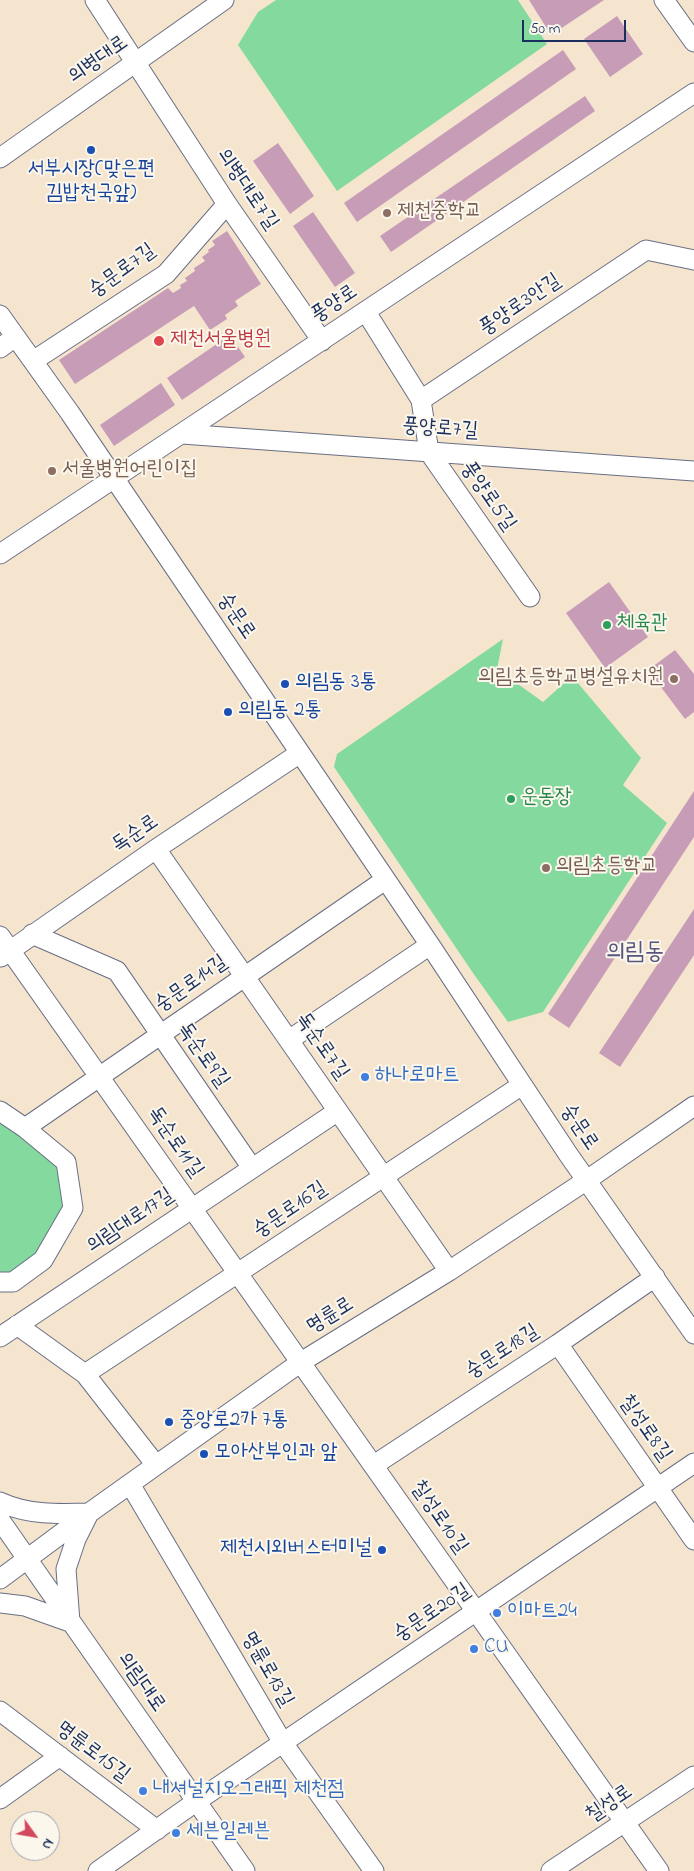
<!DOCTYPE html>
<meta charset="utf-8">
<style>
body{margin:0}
#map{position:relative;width:694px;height:1871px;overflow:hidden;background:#f6e5ce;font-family:"Indie Flower",sans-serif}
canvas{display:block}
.north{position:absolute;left:10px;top:1811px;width:50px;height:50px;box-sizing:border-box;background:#fbf7ec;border:1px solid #a1a7b3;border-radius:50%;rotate:122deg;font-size:14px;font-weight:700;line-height:20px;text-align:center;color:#1b2f5e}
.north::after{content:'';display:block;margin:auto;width:18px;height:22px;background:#d1495b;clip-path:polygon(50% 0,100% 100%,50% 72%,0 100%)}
.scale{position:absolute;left:522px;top:20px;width:104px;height:22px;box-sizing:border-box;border:2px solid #1b2f5e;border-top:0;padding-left:6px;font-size:15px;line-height:18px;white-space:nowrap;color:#1b2f5e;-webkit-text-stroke:4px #fbf7ec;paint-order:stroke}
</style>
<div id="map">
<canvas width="694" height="1871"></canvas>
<div class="north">N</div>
<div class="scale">50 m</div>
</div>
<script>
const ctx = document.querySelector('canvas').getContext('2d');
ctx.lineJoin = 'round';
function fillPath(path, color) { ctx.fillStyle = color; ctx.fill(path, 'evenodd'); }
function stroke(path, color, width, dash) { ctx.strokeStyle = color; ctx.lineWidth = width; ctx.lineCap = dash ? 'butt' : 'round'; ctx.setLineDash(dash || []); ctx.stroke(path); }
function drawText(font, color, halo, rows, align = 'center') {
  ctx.font = font + ' "Indie Flower","Poor Story",sans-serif'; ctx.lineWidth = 4; ctx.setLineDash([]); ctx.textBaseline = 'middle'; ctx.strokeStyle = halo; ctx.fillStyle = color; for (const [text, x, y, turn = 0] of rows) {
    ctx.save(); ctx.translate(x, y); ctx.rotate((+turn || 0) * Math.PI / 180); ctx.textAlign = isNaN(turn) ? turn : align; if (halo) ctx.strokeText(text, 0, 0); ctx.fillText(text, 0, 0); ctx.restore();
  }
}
fillPath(new Path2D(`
 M276 0H518L547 44 337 191 238 45 258 12Z
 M503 639 497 669 543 702 572 676 641 758 623 785 667 823 543 1012 508 1022 473 973 334 767 337 754Z
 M0 1118 57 1166 65 1213 40 1253 15 1271 0 1274Z`), '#84da9e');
fillPath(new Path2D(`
 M529 0H604L551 35Z
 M617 16 643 54 610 77 584 39Z
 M563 50 576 69 357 222 344 203Z
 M585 96 595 111 391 252 380 236Z
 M278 143 314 196 290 214 253 161Z
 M313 212 355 273 335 287 293 226Z
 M227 231 261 284 235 301 238 306 225 315 227 319 210 330 194 306 75 384 59 360 168 288 173 293 181 288 180 285 187 281 185 278 195 271 194 268 205 261 202 257 209 252 208 250 215 245 212 241Z
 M230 335 245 357 182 400 167 378Z
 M161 383 175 405 114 446 100 425Z
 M609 582 648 637 605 668 566 613Z
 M675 650 694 674V712L685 719 648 670Z
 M694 791V837L569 1028 548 1014Z
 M694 909V955L620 1067 599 1053Z`), '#c69cb7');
const minor = new Path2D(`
 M95 0 227 204 322 341
 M664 0 694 42
 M0 158 224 0
 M366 312 421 400 429 452 530 597
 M0 315 70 413 430 945 568 1154 694 1334
 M0 348 15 337
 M33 361 166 274 227 204
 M421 400 646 250 694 260
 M182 434 694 471
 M0 554 694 93
 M156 849 449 1271
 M32 934 117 971 252 1168
 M0 936 659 1871
 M1 957 156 849 300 753
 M289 1040 430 945
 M0 1111 25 1128 66 1162 73 1208 43 1260 13 1282H0
 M25 1128 385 880
 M17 1325 85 1374 156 1465
 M0 1337 338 1111
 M558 1344 694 1540
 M85 1374 522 1085
 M374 1465 558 1344 655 1277
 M130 1484 283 1743 374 1871
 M0 1502C28 1515 58 1514 89 1513L76 1539 66 1569 70 1622 25 1606 0 1603
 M0 1520 245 1871
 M0 1579 89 1513 301 1362 449 1271 587 1180 694 1106
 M0 1711 157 1830
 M0 1799 60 1756
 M98 1871 197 1801 694 1463
 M551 1871 694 1776`);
stroke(minor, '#686f85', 21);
stroke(minor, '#fff', 19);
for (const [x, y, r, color] of [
 [91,150,5,"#1a4fb4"],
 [387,213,5,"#8d6e63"],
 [159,341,6,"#e0444e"],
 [52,471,5,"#8d6e63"],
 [607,625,5,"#2e9e5b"],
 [674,679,5,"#8d6e63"],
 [285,684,5,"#1a4fb4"],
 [228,712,5,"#1a4fb4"],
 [511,799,5,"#2e9e5b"],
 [546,868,5,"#8d6e63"],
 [365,1077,5,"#3f7fe0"],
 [169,1422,5,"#1a4fb4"],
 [204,1454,5,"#1a4fb4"],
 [382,1550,5,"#1a4fb4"],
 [497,1613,5,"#3f7fe0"],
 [474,1649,5,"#3f7fe0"],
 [143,1791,5,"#3f7fe0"],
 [176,1833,5,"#3f7fe0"]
]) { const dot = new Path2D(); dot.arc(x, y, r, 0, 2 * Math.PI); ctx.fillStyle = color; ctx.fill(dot); stroke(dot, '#fbf7ec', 2); }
drawText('21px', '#1b2f5e', '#fbf7ec', [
 ["의병대로",99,61,-35],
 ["의병대로7길",246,190,56],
 ["숭문로7길",123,272,-36],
 ["풍양로",335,305,-34],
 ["풍양로3안길",521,306,-34],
 ["풍양로7길",440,430,4],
 ["풍양로5길",487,497,55],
 ["숭문로",235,617,56],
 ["독순로",136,835,-34],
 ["숭문로14길",192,985,-35],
 ["독순로7길",321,1047,55],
 ["독순로9길",202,1056,55],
 ["숭문로",578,1128,56],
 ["독순로11길",174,1143,55],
 ["숭문로16길",291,1211,-34],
 ["의림대로17길",131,1222,-34],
 ["명륜로",331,1317,-32],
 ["숭문로18길",503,1353,-33],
 ["칠성로8길",644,1429,55],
 ["칠성로10길",438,1518,55],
 ["숭문로20길",433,1614,-34],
 ["명륜로13길",266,1670,60],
 ["의림대로",140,1683,55],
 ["명륜로15길",92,1753,37],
 ["칠성로",610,1805,-34]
]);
drawText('21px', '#164399', '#fbf7ec', [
 ["서부시장(맞은편",91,171,"center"],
 ["김밥천국앞)",91,195,"center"],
 ["의림동 3통",295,684],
 ["의림동 2통",238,712],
 ["중앙로2가 7통",179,1422],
 ["모아산부인과 앞",214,1454],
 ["제천시외버스터미널",372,1550,"right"]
], 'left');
drawText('21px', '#785e54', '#fbf7ec', [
 ["제천중학교",397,213],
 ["서울병원어린이집",62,471],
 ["의림초등학교병설유치원",664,679,"right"],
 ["의림초등학교",556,868]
], 'left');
drawText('21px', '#be3a42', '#fbf7ec', [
 ["제천서울병원",170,341]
], 'left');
drawText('21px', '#27864d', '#fbf7ec', [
 ["체육관",617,625],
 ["운동장",521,799]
], 'left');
drawText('21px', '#366cbe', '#fbf7ec', [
 ["하나로마트",375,1077],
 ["이마트24",507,1613],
 ["CU",484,1649],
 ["내셔널지오그래픽 제천점",153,1791],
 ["세븐일레븐",186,1833]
], 'left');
drawText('24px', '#57557d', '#fbf7ec', [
 ["의림동",635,954]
]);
</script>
